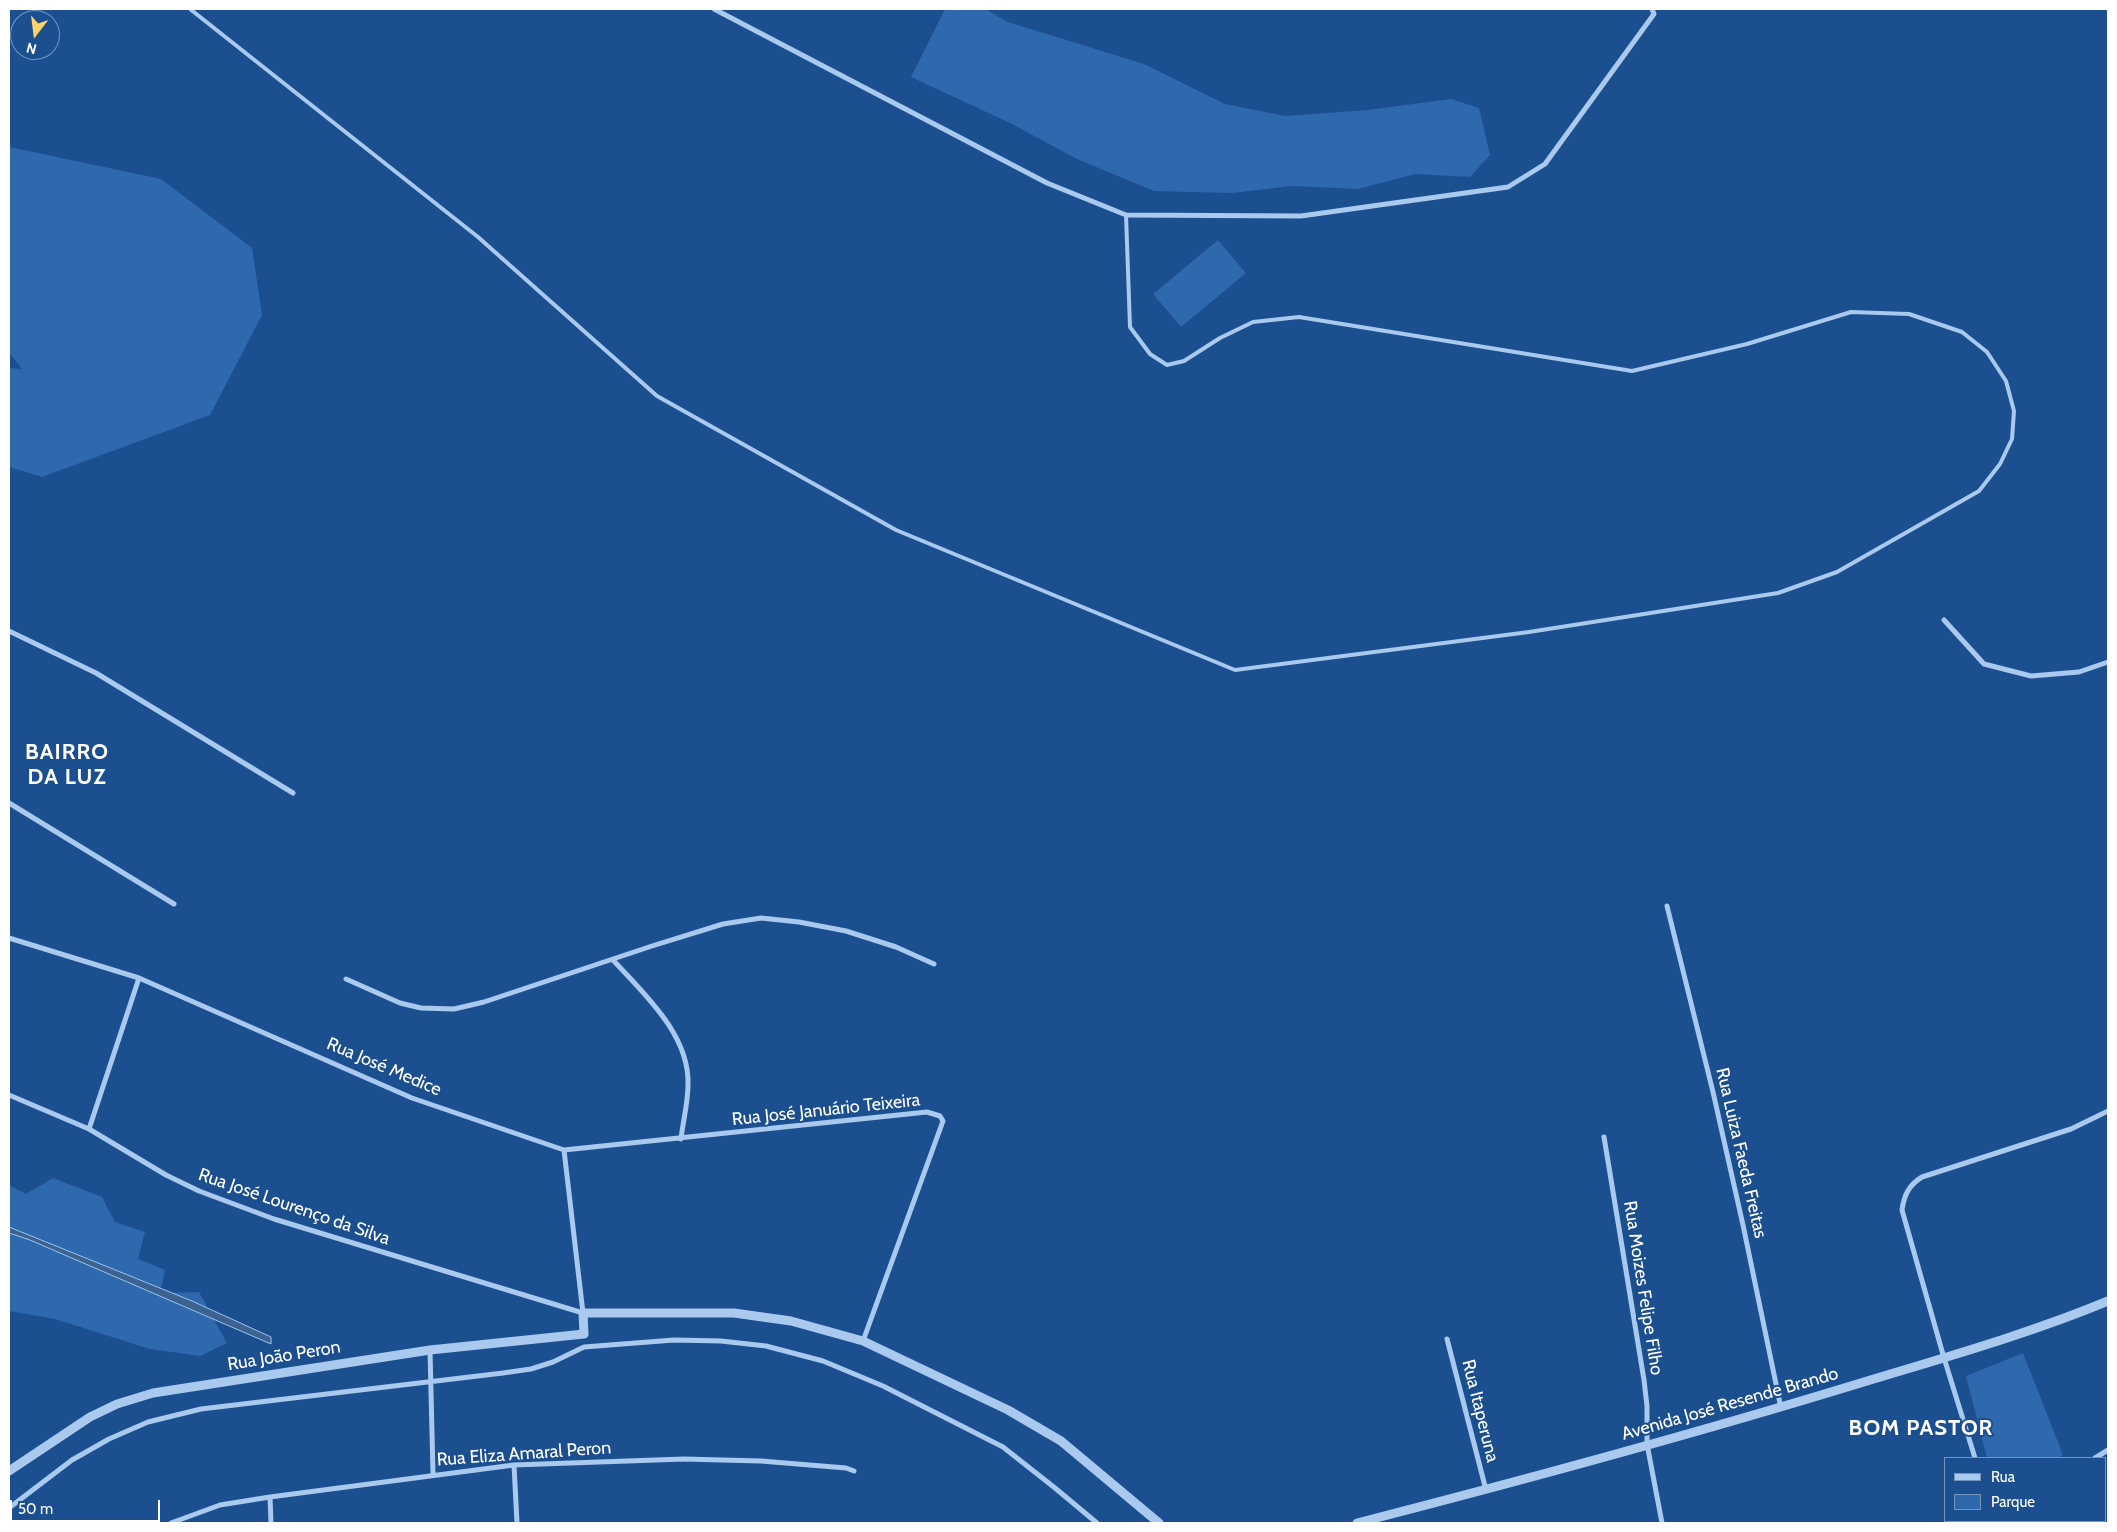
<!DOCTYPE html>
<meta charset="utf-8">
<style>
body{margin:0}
#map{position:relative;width:2117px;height:1532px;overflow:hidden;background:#1b4f8f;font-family:Cabin,sans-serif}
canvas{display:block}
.frame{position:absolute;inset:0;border:10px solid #fff;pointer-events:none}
.legend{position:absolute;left:1944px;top:1457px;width:162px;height:65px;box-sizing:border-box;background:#1b4f8f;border:1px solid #7695bc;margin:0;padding:6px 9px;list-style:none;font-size:15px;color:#fff}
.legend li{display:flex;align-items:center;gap:10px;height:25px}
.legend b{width:25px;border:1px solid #7695bc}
.north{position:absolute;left:10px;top:10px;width:50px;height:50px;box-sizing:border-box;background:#1b4f8f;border:1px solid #7695bc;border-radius:50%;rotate:195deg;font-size:14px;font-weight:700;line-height:20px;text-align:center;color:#fff}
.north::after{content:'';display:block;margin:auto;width:18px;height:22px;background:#ffd166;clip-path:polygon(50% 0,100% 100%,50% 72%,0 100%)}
.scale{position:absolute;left:10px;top:1500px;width:150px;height:22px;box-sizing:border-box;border:2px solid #fff;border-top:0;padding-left:6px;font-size:15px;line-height:18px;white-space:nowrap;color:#fff;-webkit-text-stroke:4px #1b4f8f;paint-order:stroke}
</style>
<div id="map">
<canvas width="2117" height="1532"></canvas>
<div class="frame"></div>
<ul class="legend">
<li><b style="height:6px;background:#a9c9ee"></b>Rua</li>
<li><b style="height:14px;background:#2e69ad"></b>Parque</li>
</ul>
<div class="north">N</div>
<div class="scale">50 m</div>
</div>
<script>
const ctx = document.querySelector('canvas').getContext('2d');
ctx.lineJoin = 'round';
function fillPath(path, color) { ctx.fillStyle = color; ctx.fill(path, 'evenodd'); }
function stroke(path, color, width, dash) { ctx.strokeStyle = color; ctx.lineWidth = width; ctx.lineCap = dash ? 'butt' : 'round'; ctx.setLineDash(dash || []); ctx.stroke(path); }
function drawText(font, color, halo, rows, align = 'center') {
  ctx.font = font + ' Cabin,sans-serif'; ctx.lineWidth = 4; ctx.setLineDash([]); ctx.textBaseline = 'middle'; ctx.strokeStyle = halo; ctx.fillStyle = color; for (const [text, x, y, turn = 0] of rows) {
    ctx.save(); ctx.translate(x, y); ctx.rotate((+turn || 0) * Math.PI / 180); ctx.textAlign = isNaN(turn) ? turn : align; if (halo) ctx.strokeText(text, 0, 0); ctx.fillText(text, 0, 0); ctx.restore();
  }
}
fillPath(new Path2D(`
 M945 9H985L1008 22 1144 64 1225 104 1285 116 1368 110 1451 99 1479 108 1490 155 1470 177 1415 174 1358 189 1291 186 1233 193 1154 191 1077 159 1010 123 911 77Z
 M9 147 161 179 252 248 262 315 210 415 42 477 9 467V368L22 369 9 353Z
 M1218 240 1246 273 1181 327 1153 294Z
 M53 1178 102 1197 115 1222 145 1232 138 1259 165 1270 160 1293 199 1292 227 1343 200 1356 150 1349 55 1319 9 1311V1185L26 1194Z
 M2023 1353 2063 1455 2058 1458H1987L1966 1376Z`), '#2e69ad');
const water = new Path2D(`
 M9 1227 192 1301 271 1337V1344L30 1240 9 1233Z`);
fillPath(water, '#3c6290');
stroke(water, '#9cc4f0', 1);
stroke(new Path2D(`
 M190 9 478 237 657 396 896 530 1235 670 1529 632 1778 593 1837 572 1979 491 2000 464 2012 439 2014 411 2006 381 1987 352 1962 332 1909 314 1851 312 1747 344 1632 371 1299 317 1253 322 1220 338 1184 361 1167 365 1150 354 1130 327 1126 215`), '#a9c9ee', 4);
stroke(new Path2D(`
 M714 9 1047 183 1126 215 1301 216 1508 187 1545 164 1654 14 1652 9
 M1944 620 1984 664 2031 676 2079 672 2108 662
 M9 631 96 673 293 793
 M9 803 174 904
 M1667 906 1713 1092 1743 1225 1781 1408
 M9 938 139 978 412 1098 564 1150 927 1112 940 1116 943 1121 863 1341
 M613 960C644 994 690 1035 688 1085 688 1103 683 1121 681 1139
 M346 979 400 1003 421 1008 454 1009 484 1002 652 946 723 924 761 918 799 922 846 931 896 947 934 964
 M9 1095 89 1129 166 1175 199 1191 274 1219 583 1313 564 1150
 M89 1129 139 978
 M1604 1137 1644 1380 1647 1406V1444L1662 1523
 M1447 1339 1486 1490
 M430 1350 433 1474
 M1975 1458 1944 1358 1902 1210C1904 1195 1909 1185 1922 1177L2071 1129 2108 1111
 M2095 1458 2108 1450
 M514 1465 517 1523
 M270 1497 271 1523
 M9 1508 72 1460 109 1439 148 1422 201 1409 503 1373 531 1369 553 1362 584 1347 674 1340 721 1341 766 1346 823 1361 883 1386 1003 1447 1055 1488 1097 1523
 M1994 1521 1995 1523
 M171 1523 220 1505 270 1497 514 1465 684 1459 761 1461 846 1468 854 1471
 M2015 1523 2017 1521`), '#a9c9ee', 5);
stroke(new Path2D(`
 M9 1471 90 1417 117 1404 153 1393 430 1350 584 1334 583 1313H734L791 1321 863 1341 1008 1410 1061 1441 1159 1523
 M1357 1523C1524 1480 1690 1435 1854 1385 1939 1359 2026 1335 2108 1301`), '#a9c9ee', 9);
drawText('18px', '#fff', '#1b4f8f', [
 ["Rua José Medice",384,1067,23],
 ["Rua José Januário Teixeira",826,1110,-6],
 ["Rua Luiza Faeda Freitas",1741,1153,77],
 ["Rua José Lourenço da Silva",294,1207,19],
 ["Rua Moizes Felipe Filho",1643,1288,81],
 ["Rua João Peron",284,1356,-9],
 ["Avenida José Resende Brando",1730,1404,-16],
 ["Rua Itaperuna",1480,1411,76],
 ["Rua Eliza Amaral Peron",524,1454,-4]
]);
ctx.letterSpacing = '1px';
drawText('bold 22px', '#fff', '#1b4f8f', [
 ["BAIRRO",67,753],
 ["DA LUZ",67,778],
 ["BOM PASTOR",1921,1429]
]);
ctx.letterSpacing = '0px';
</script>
